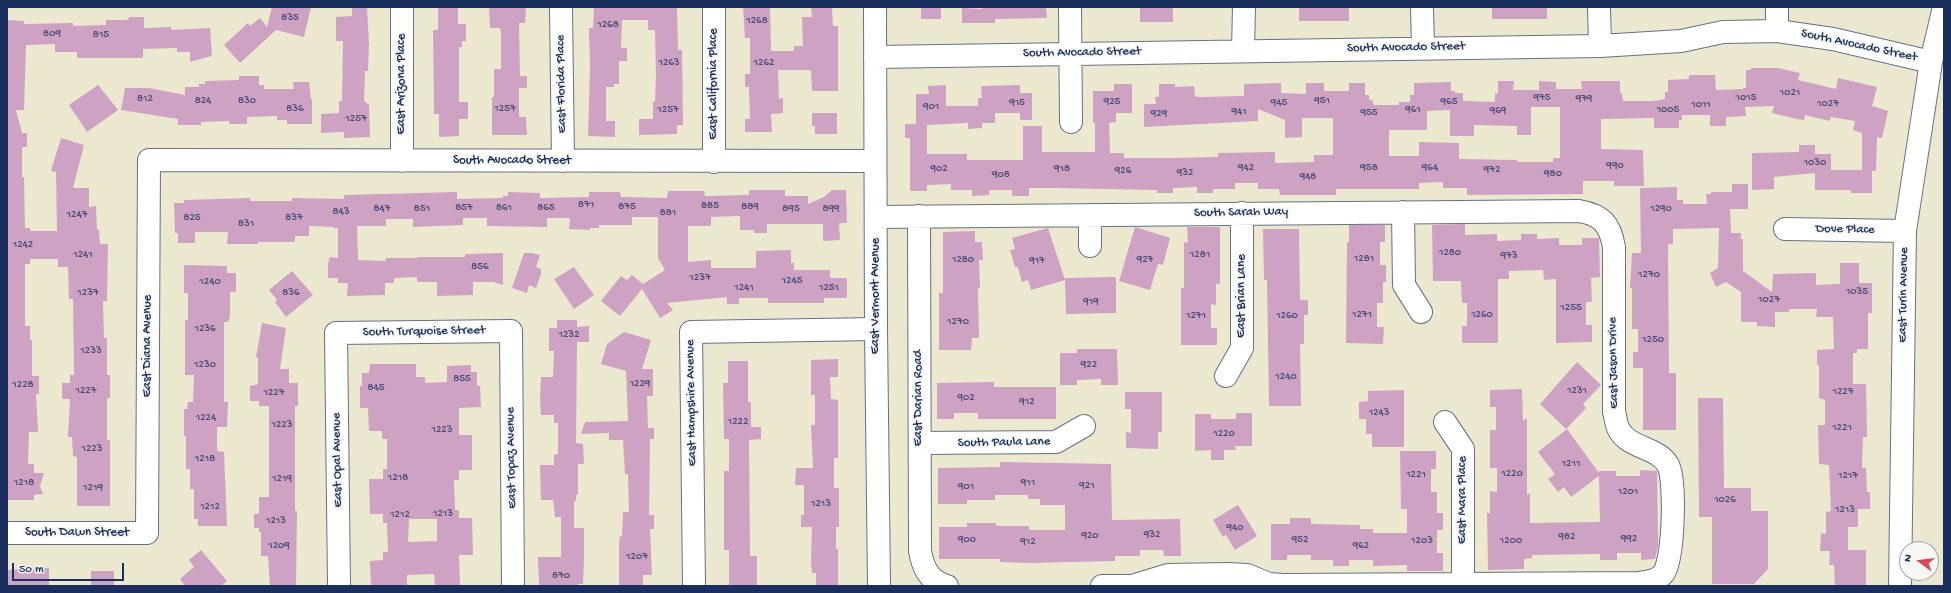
<!DOCTYPE html>
<style>
body{margin:0}
#map{position:relative;width:1951px;height:593px;overflow:hidden;background:#ece8d0;font-family:"Gochi Hand",sans-serif}
canvas{display:block}
.frame{position:absolute;inset:0;border:8px solid #1b2f5e;pointer-events:none}
.north{position:absolute;left:1899px;top:541px;width:40px;height:40px;box-sizing:border-box;background:#f6f6f2;border:1px solid #9ea6b7;border-radius:50%;rotate:285deg;font-size:11px;font-weight:700;line-height:16px;text-align:center;color:#1b2f5e}
.north::after{content:'';display:block;margin:auto;width:14px;height:18px;background:#d1495b;clip-path:polygon(50% 0,100% 100%,50% 72%,0 100%)}
.scale{position:absolute;left:12px;top:563px;width:112px;height:18px;box-sizing:border-box;border:2px solid #1b2f5e;border-top:0;padding-left:5px;font-size:12px;line-height:14px;white-space:nowrap;color:#1b2f5e;-webkit-text-stroke:3px #f6f6f2;paint-order:stroke}
</style>
<div id="map">
<canvas width="1951" height="593"></canvas>
<div class="frame"></div>
<div class="north">N</div>
<div class="scale">50 m</div>
</div>
<script>
const ctx = document.querySelector('canvas').getContext('2d');
ctx.lineJoin = 'round';
function fillPath(path, color) { ctx.fillStyle = color; ctx.fill(path, 'evenodd'); }
function stroke(path, color, width, dash) { ctx.strokeStyle = color; ctx.lineWidth = width; ctx.lineCap = dash ? 'butt' : 'round'; ctx.setLineDash(dash || []); ctx.stroke(path); }
function drawText(font, color, halo, rows, align = 'center') {
  ctx.font = font + ' "Gochi Hand",sans-serif'; ctx.lineWidth = 4; ctx.setLineDash([]); ctx.textBaseline = 'middle'; ctx.strokeStyle = halo; ctx.fillStyle = color; for (const [text, x, y, turn = 0] of rows) {
    ctx.save(); ctx.translate(x, y); ctx.rotate((+turn || 0) * Math.PI / 180); ctx.textAlign = isNaN(turn) ? turn : align; if (halo) ctx.strokeText(text, 0, 0); ctx.fillText(text, 0, 0); ctx.restore();
  }
}
fillPath(new Path2D(`
 M272 7H311L304 37 276 30 240 63 224 45 248 23 250 26 260 18 267 27Z
 M352 7H367L369 44 368 71H365L364 101 369 105 370 137 344 138V132L321 133V114L339 113V101H342L343 41H336V17L352 16Z
 M438 7H458V24H466V41H462V47H459V102H468V119H459V136L439 137V114H434L433 30H438Z
 M489 7H526L525 23H519L520 76H527V88H519V117H526L527 135H492V97H494V69H501V32L500 28H490Z
 M594 7H677L678 50H682L683 125H677V134L639 135V119H653V102H655L656 76 655 30H648V20H622L621 48H627V61H619V84H614V87H606V121H615V137L588 136 590 67 589 28H593Z
 M743 7H770L771 51H794V46H803L802 17H812L811 7H832L833 26H838V91H812L811 70H778L779 99 783 98V113L771 114 772 132H745V119H750L749 87H745V74H750V38H745Z
 M921 7H941V19H921Z
 M982 7H1046L1047 18 995 19V23H962V8L982 9Z
 M1140 7H1173V22H1140Z
 M1299 7H1349V21H1299Z
 M1492 7H1547V19H1492Z
 M130 17H144V28L171 27V30L210 28 212 56 190 62V52H177V48L143 49V58H77V52H55V44L26 45 24 110H16L22 133H27V147H22V177H24L25 228H30V231H57L56 172 51 171 61 138 84 145 73 188H89V207L96 206 97 230H99L100 244H108L107 301H103L104 338H107V375H110V398H107V440H110V506H77V457L73 456 72 437H68L70 399H62V383H70V375H74L73 299H69L68 267H58V259H30V264H25V326H30V340H32V376H39V394H36L38 432H29L28 464H34V473H44L40 486 43 494 34 495V500H7V20L24 21V24L73 23V26L106 25V20H127Z
 M1751 68H1778L1800 73 1798 80 1836 89 1838 78 1877 87 1872 106 1888 111 1882 138 1877 137 1876 171H1872V193H1851V190H1815V173L1774 177V189L1752 190V153L1799 152V145H1815V154H1831V170H1862V133L1853 130 1855 121 1831 117 1830 121 1805 115 1804 120 1797 119 1772 113 1774 106 1745 107 1746 116 1726 117V126H1710V115H1682V120H1679V128H1654V118L1601 119V149L1643 150 1644 186H1614V181H1583V194L1467 195V188H1443V182L1419 183V189H1336V195H1280L1279 189H1258V183H1235V189H1213V193H1197V187L1173 188V193H1157V190L1054 188H1029V196H1012V190H989V195L972 196V190H951V184L927 185V191H910V138H905V124H916V94H929L928 86 946 85V106H978V98H982L981 86 1020 85V93H1032V120H1020V113H995V123H982V128L968 129V123L927 125V154H967V160H1023V126H1042V152H1095V123H1093V91H1114V84H1132V113H1116V122L1109 123 1110 153H1124V158H1173L1218 157V153L1275 152V163L1314 162V155H1333V118H1302V137L1285 138V120L1258 109V121L1144 127V104H1156L1155 97H1159V84H1175V87L1194 86 1195 96 1199 97 1244 96V84L1281 83V93L1306 94V83H1324V91H1349V83H1365V95H1369V100H1372L1374 105H1399V102H1410V95H1414V83L1451 82V91H1455V93H1463V101L1495 102V93L1498 94V81H1514L1513 90H1539V81L1556 82V89H1582L1581 81H1620V93H1622L1623 101H1654L1665 99V92H1668V80L1689 79V75H1715L1716 90 1743 89V88H1746V70H1751ZM1531 107H1560V158H1553V162H1517V160L1459 159V143L1419 142V156H1389V130H1427V111L1450 110V136H1474V125L1517 126V135H1531Z
 M239 76H259V85H264V89H294L293 82H309L311 99H312V124H287V120H277V116L247 117V124H229V121L201 122V125H178V119L121 110 125 88H149L185 95V87H199V84H205V81L239 80Z
 M98 85 118 110 87 132 69 105Z
 M812 113H837V134H815V126H812Z
 M1732 184H1748V209H1730L1731 233H1741V239H1743V271L1772 292 1773 274 1816 273V285L1840 284V263H1859V283H1872V313H1868V349H1857V353H1853V384H1866L1867 437H1863L1862 468H1866L1867 492H1870V509H1858V527H1848V550H1866V586H1835L1834 565H1829L1830 551H1820L1821 533 1826 534V512L1831 511 1829 465 1819 464 1818 425H1825V400L1819 398V365H1817V350L1834 349 1833 317H1816L1817 309H1789V312H1775V327L1757 326V322H1741V292L1726 282 1716 287 1710 273 1718 268 1719 228 1673 229V244H1668L1669 373H1676V430H1643V368H1633V352H1638V329H1632V288H1630L1632 253H1641L1640 188 1677 187V200H1683V204H1707L1706 194H1711V192H1732Z
 M749 190H785V196H808V204L824 197 832 190H846L847 223H839L840 240 823 241V224H767V233H754V230H740V216L711 217V226H688V262L711 260V268H756V251L791 250V263H794V270H830V278H847V298H824V303H768V298H739V304H727V297L667 303 673 310 660 318 642 289 620 316 601 301 621 276 627 280 632 275 643 284 665 270 658 258V217H632V225H599V228H590V230L569 229 570 218H547V227L487 226V218H463V225L413 227V219H386V226H357L358 260 386 261V258H417V257H465V254L503 253V285L493 282H473V295L437 296V282H417V277L394 278V283H385V295L347 296 348 283H338V278H328V263L330 257 338 258V228H333V227L309 226V236H295V242H258V244H227L228 232H195V243H178V233H175L174 203H184V200L250 198V201H292V198L344 199V195L457 192V199L503 198V196H508V192L540 193V198L589 197V192H620L621 197 667 198 668 191H704L705 196 749 195Z
 M1465 224V235L1497 234V241L1521 240V234H1537V239L1559 238V245H1582V238H1599L1600 277 1591 278 1592 302H1586V325H1592V342L1556 343V279L1544 280 1543 270 1509 271V279H1498V343H1462V326H1467V303H1462L1461 281H1433L1432 225Z
 M1349 225H1385V242H1380V265H1386V282H1383V303H1377V327H1384L1383 344 1346 343 1347 242H1349Z
 M1135 227 1170 238 1163 265 1158 264 1150 290 1119 281Z
 M1187 227H1220V284H1216V305L1211 304V328H1217V345H1181V288H1184V242L1188 243Z
 M1048 228 1065 280 1031 290 1028 280 1022 282 1018 267H1015L1010 250 1015 249 1012 238Z
 M1263 229H1299L1300 300H1308V315H1304V344H1300L1301 406H1269L1267 280H1264Z
 M975 231V242H982L983 260H979L980 288H978L979 338H972L971 350H939V293H943V232Z
 M524 253H532L540 255 536 267 541 269V274L536 288 529 285 527 293 512 288Z
 M184 265 227 266V273H236V292H230V316L228 322H224V402H228L227 427H217V451L224 452 227 526H198V519H194V489H190V469H186V436H184V409H187L188 402H193L194 375H185V320H188V293H184Z
 M574 267 594 295 574 309 554 279Z
 M292 271 313 295 286 317 275 302 277 300 269 290Z
 M1116 277V313L1066 314 1065 278Z
 M557 320H577V327L589 326V342H577L576 443 583 444 584 464H578V495H576V501H574V528H584V558L583 584H578V586H539L538 557H561V517H555L553 500H541L540 465H554V455L558 454V423H554V415H541L540 398 541 377H553L554 351H549V328H557Z
 M262 323 286 328 280 369H289V383H298V406H295V511H297L296 586H270L268 556H261V532H259V528H254V514H259V497H269V406H259V401H250V386L258 384V358L256 357Z
 M624 332 651 340 642 369H653V396H647L648 428H654V439H650L649 515H654V529H650L652 575H643V586H619V544L620 536H622L623 512H629L628 474H625L623 440H609V433L581 434 585 422 628 421 626 371 601 364 607 344Z
 M1077 349H1117L1118 385H1101V379L1077 380V385H1060V353H1077Z
 M838 359V377H830L831 399 838 400V458H834V488H839V527H836V549H838V586H816V573H812L811 560 812 527H801V515H804V485H795L796 468H813L811 425H815V395H811V360Z
 M728 361H748V402H751V427H761V439L749 440 750 556H757V586H729V550H724V471H729V439H724L723 383H728Z
 M1577 362 1601 385 1583 404 1586 408 1566 429 1540 404Z
 M370 364H416V377H425V383L447 382V366L471 365V372H477V386H480L481 407 459 408V435H472V470H459V480H454L455 510H459V518H472L473 555H459L460 586H435L434 574 407 575V586H371L370 561 383 560V552H388L387 523H383V514H370L369 479H383V469H387V439H382V431H369L368 408H360V386H362V373H369ZM409 519H437V541L408 542Z
 M994 382V387H1056V419H978V413H954V419H937V383Z
 M1522 389 1523 421 1527 418V495L1530 493V523L1600 522 1599 476 1571 497 1564 487 1558 492 1548 479 1555 474 1538 452 1567 429 1599 473V471H1616V476H1640V470L1657 471 1658 546 1655 559 1641 560V553H1617V560H1600V554L1532 555V558L1524 559V569L1488 570 1487 513H1490V491L1497 492V468H1490V430H1496V407H1490V390Z
 M1404 390V447H1372V434H1366V419H1359V402L1368 401V391Z
 M1125 392H1162V432H1158V449L1126 448V432L1131 433V409H1125Z
 M1698 398H1723L1724 488H1751V511H1768V569L1754 584H1712V517H1699Z
 M1236 413H1252V446H1235L1236 450H1224V460H1211V450L1195 451V414H1211V419H1236Z
 M1400 451H1436V469H1431V492H1437V513H1443V530H1437V553H1443V571H1407V565L1373 566V560H1349V566H1333V560H1311V555H1287V560H1271V524H1290V518H1311V524L1360 525V529H1373V533H1407V509H1401Z
 M1000 462 1111 464 1112 520 1180 519 1181 556H1164L1163 550H1140V556H1115V561L1029 563 1000 562V559H939V527H967V523H996V526H1029V530H1065V505H1040V499H1028V495H995V500H967V504H938V468L1000 467Z
 M1238 505 1257 536 1235 550 1226 535 1223 537 1213 520Z
 M201 550 227 581 221 586H185L180 579 194 567 189 560Z
 M49 568V586H7V570Z
 M91 571H114V586H91Z`), '#cea2c2');
const minor = new Path2D(`
 M402 7V161
 M561 7 563 161
 M875 7 876 329 879 586
 M1070 7 1071 122
 M1422 7 1423 48
 M1599 7 1600 46
 M1777 31V7
 M1243 50 1244 7
 M875 57 1600 46 1681 41 1723 32 1777 31 1833 39 1931 62
 M714 162V7
 M1403 212 1404 285 1421 312
 M1090 215V246
 M919 216 920 551C923 568 929 581 947 586
 M876 217 1579 211C1602 215 1610 224 1614 247V412C1616 418 1616 425 1619 430 1630 449 1658 447 1668 465 1676 480 1674 561 1663 574 1657 581 1646 582 1638 583L1283 585 1269 584 1247 575 1228 574 1168 575 1132 586H1102
 M1785 229 1905 231
 M1226 376 1242 348V213
 M1445 422 1463 449V584
 M920 443 1056 442 1084 426
 M7 533H147L149 160 875 161
 M339 586 336 333 511 331 513 586
 M694 586 691 332 876 329
 M1900 586 1905 231 1931 62 1944 7`);
stroke(minor, '#647086', 24);
stroke(minor, '#fff', 22);
drawText('11px', '#484c77', null, [
 ["835",290,18],
 ["1268",757,21],
 ["1268",608,25],
 ["809",52,34],
 ["815",101,35],
 ["1263",669,63],
 ["1262",764,63],
 ["1021",1790,93],
 ["975",1542,98],
 ["1015",1746,98],
 ["812",145,99],
 ["979",1584,99],
 ["824",203,101],
 ["830",247,101],
 ["951",1322,101],
 ["925",1112,102],
 ["965",1449,102],
 ["915",1017,103],
 ["945",1279,103],
 ["1027",1828,104],
 ["1011",1701,105],
 ["901",931,107],
 ["836",295,109],
 ["1257",505,109],
 ["1257",668,110],
 ["961",1413,110],
 ["1005",1668,110],
 ["969",1498,111],
 ["941",1239,112],
 ["955",1369,113],
 ["929",1159,114],
 ["1257",356,119],
 ["1030",1815,163],
 ["990",1615,166],
 ["942",1246,168],
 ["958",1369,168],
 ["964",1430,168],
 ["902",939,169],
 ["918",1062,169],
 ["972",1492,170],
 ["926",1123,171],
 ["932",1185,173],
 ["980",1553,174],
 ["908",1001,175],
 ["948",1308,177],
 ["871",586,205],
 ["885",710,206],
 ["875",627,207],
 ["889",750,207],
 ["857",464,208],
 ["861",504,208],
 ["865",546,208],
 ["847",382,209],
 ["851",422,209],
 ["895",791,209],
 ["899",831,209],
 ["1290",1661,209],
 ["843",341,212],
 ["881",668,213],
 ["1247",77,215],
 ["825",192,218],
 ["837",294,218],
 ["831",246,224],
 ["1242",23,245],
 ["1280",1450,253],
 ["1241",83,255],
 ["1281",1200,255],
 ["973",1509,256],
 ["1281",1364,259],
 ["1280",963,260],
 ["927",1145,260],
 ["917",1037,261],
 ["856",480,267],
 ["1270",1649,275],
 ["1237",700,278],
 ["1245",792,281],
 ["1240",210,282],
 ["1241",744,288],
 ["1251",829,288],
 ["1035",1857,292],
 ["1237",88,293],
 ["836",291,293],
 ["1027",1769,300],
 ["919",1091,302],
 ["1255",1571,308],
 ["1271",1362,315],
 ["1260",1482,315],
 ["1271",1196,316],
 ["1260",1287,316],
 ["1270",958,322],
 ["1236",205,329],
 ["1232",569,335],
 ["1250",1653,340],
 ["1233",91,351],
 ["1230",205,365],
 ["922",1089,365],
 ["1240",1286,377],
 ["855",462,379],
 ["1229",640,384],
 ["1228",23,385],
 ["845",376,388],
 ["1227",86,391],
 ["1231",1577,391],
 ["1227",1843,392],
 ["1227",274,393],
 ["902",966,398],
 ["912",1027,402],
 ["1243",1379,413],
 ["1224",206,418],
 ["1222",738,422],
 ["1223",282,425],
 ["1221",1842,428],
 ["1223",442,430],
 ["1220",1224,434],
 ["1223",92,449],
 ["1218",205,459],
 ["1211",1571,464],
 ["1220",1512,474],
 ["1221",1416,475],
 ["1217",1848,476],
 ["1218",398,478],
 ["1219",282,479],
 ["1218",24,483],
 ["911",1028,483],
 ["921",1087,486],
 ["901",966,487],
 ["1219",93,488],
 ["1201",1628,492],
 ["1026",1725,500],
 ["1213",821,504],
 ["1212",210,507],
 ["1213",1845,510],
 ["1213",443,514],
 ["1212",400,515],
 ["1213",276,521],
 ["940",1235,528],
 ["932",1152,535],
 ["920",1090,536],
 ["982",1567,537],
 ["992",1629,539],
 ["900",967,540],
 ["952",1300,540],
 ["1203",1422,541],
 ["1200",1511,541],
 ["912",1028,542],
 ["1209",279,546],
 ["962",1361,546],
 ["1207",637,557],
 ["870",561,576]
]);
drawText('13px', '#1b2f5e', '#f6f6f2', [
 ["South Avocado Street",1859,46,12],
 ["South Avocado Street",1406,48,-1],
 ["South Avocado Street",1082,53,-1],
 ["East Arizona Place",402,84,-90],
 ["East Florida Place",562,84,-91],
 ["East California Place",714,84,-90],
 ["South Avocado Street",512,161],
 ["South Sarah Way",1241,213,-1],
 ["Dove Place",1845,230,1],
 ["East Turin Avenue",1904,295,-89],
 ["East Vermont Avenue",876,296,-90],
 ["East Brian Lane",1242,296,-90],
 ["South Turquoise Street",424,332,-1],
 ["East Diana Avenue",148,346,-90],
 ["East Jason Drive",1614,363,-91],
 ["East Darian Road",919,398,-90],
 ["East Hampshire Avenue",692,403,-91],
 ["South Paula Lane",1004,443,-1],
 ["East Topaz Avenue",512,458,-91],
 ["East Opal Avenue",338,460,-91],
 ["East Mara Place",1463,500,-90],
 ["South Dawn Street",77,533]
]);
</script>
